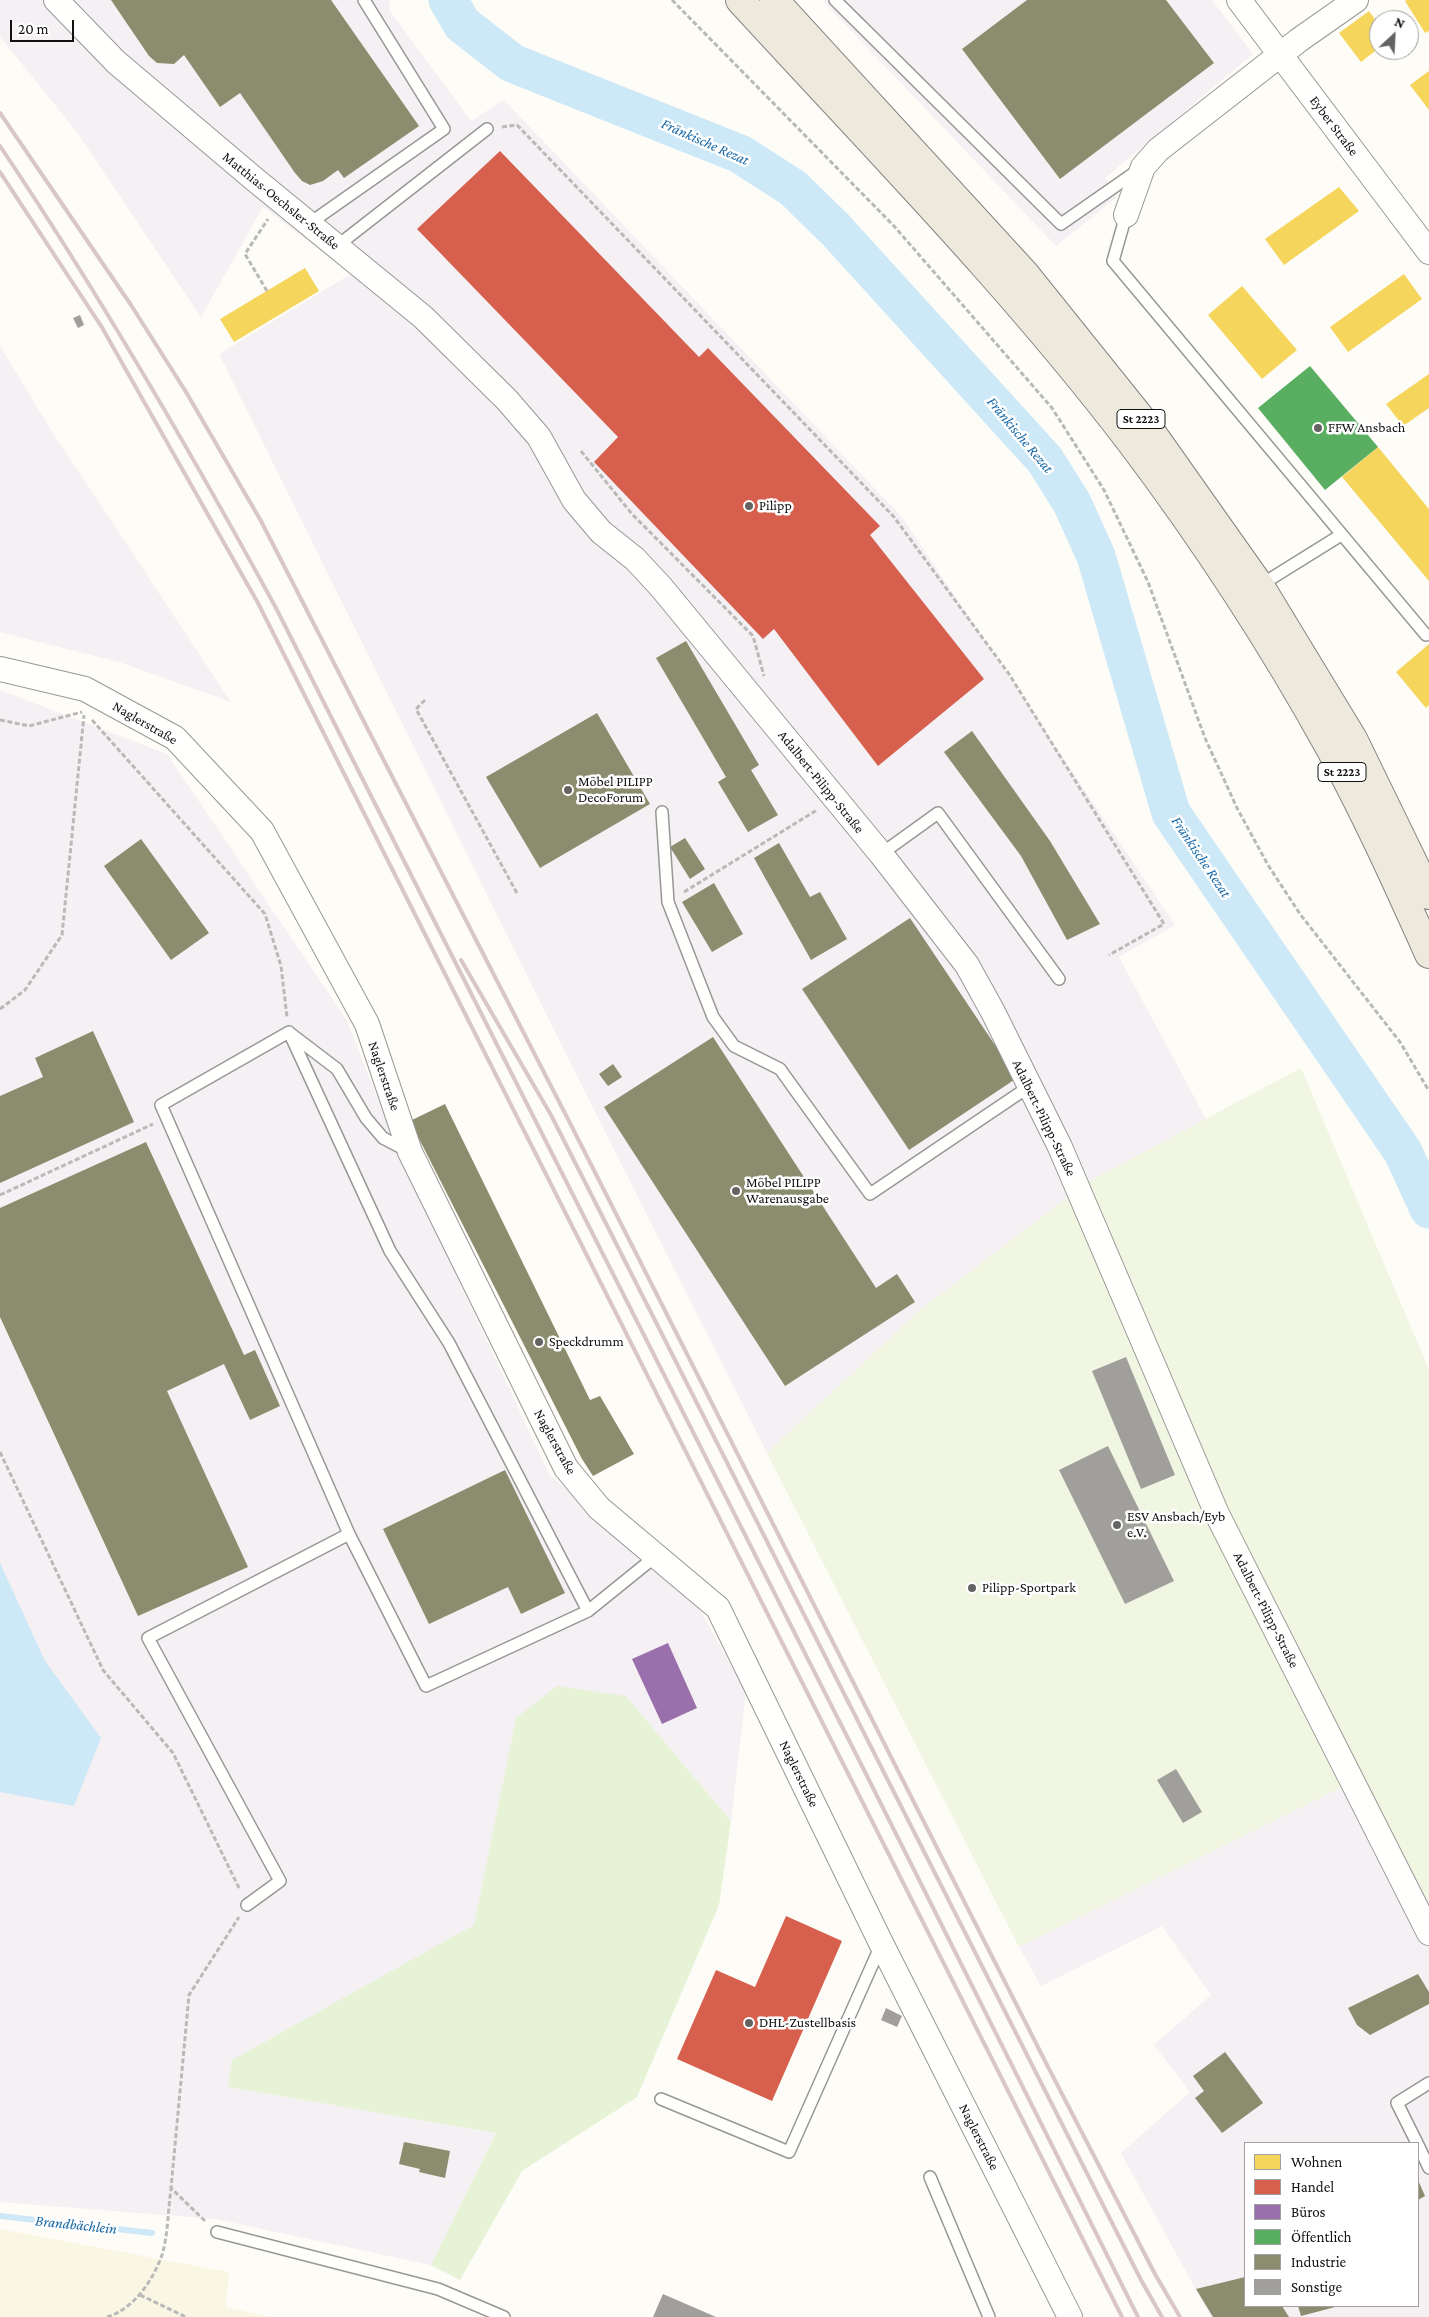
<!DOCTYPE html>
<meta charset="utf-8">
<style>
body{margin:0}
#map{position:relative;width:1429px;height:2317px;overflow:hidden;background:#fdfcf7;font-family:"Crimson Pro",serif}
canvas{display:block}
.legend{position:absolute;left:1244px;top:2142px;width:175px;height:165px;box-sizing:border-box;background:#fff;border:1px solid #a0a0a0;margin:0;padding:6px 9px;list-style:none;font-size:15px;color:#111}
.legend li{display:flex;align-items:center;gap:10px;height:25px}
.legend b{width:25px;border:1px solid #a0a0a0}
.north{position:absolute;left:1369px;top:10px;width:50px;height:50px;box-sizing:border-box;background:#fff;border:1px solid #a0a0a0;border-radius:50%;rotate:25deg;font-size:14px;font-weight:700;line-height:20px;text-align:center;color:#111}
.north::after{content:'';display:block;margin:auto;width:18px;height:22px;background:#646362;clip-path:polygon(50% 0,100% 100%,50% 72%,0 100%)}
.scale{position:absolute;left:10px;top:20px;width:64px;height:22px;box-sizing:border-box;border:2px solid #111;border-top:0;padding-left:6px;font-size:15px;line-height:18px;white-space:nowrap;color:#111;-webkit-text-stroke:4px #fff;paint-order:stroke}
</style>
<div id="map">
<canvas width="1429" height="2317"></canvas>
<ul class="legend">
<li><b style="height:14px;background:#f6d55c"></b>Wohnen</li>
<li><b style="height:14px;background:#d6604d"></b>Handel</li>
<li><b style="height:14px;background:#9970ab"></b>Büros</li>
<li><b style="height:14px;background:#5aae61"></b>Öffentlich</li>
<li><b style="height:14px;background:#8c8c6e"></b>Industrie</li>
<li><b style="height:14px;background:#a19f9c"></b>Sonstige</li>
</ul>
<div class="north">N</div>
<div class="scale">20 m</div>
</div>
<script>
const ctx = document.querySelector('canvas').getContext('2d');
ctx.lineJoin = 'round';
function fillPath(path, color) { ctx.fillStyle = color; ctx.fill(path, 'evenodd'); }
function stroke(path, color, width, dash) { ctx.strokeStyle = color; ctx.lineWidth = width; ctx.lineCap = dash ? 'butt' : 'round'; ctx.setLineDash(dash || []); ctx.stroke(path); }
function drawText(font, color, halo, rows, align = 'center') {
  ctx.font = font + ' "Crimson Pro",serif'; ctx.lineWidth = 5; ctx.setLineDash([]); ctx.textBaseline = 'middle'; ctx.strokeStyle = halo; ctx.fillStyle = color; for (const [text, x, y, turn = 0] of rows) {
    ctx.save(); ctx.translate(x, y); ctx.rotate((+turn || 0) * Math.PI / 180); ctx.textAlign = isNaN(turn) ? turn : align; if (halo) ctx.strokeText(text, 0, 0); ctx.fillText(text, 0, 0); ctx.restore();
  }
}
fillPath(new Path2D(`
 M0 0H389L390 11 471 121 504 100 902 517 1175 925 1119 957 1206 1119 1086 1183 920 1310 767 1453 570 1062 219 354 351 274 263 207 201 317 76 131 0 37Z
 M822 0H1212L1253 54 1105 178 1118 196 1056 246Z
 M0 346 51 430 231 702 119 662 0 632Z
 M0 690 167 754 346 1019 399 1152 549 1474 692 1596 746 1692 731 1821 626 1696 516 1718 475 1925 232 2060 229 2087 496 2133 431 2265 215 2219 0 2202Z
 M1363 1777 1429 1903V2317H1211L1121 2153 1190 2092 1154 2045 1211 1995 1162 1926 1041 1986 1019 1947ZM1245 2143H1418V2306H1245Z`), '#f5f0f3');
fillPath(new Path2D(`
 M0 2229 229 2272 226 2307 270 2317H0Z`), '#f9f7e4');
fillPath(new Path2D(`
 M557 1686 626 1696 731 1821 719 1905 637 2097 522 2171 460 2280 431 2265 496 2133 228 2087 232 2060 474 1925 516 1718Z`), '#e7f3d7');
fillPath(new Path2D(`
 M1301 1068 1429 1370V1903L1362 1777 1019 1947 767 1453 920 1310 1086 1183Z`), '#f0f6e1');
fillPath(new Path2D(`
 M0 1563 45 1661 101 1738 74 1806 0 1792Z`), '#cde8f7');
fillPath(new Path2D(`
 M1407 0H1429V31L1425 33 1405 1Z
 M1369 11 1379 25V48L1361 62 1339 33Z
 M1429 71V110L1410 85Z
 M1339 187 1359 211 1284 265 1265 239Z
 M305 268 319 291 234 342 220 319Z
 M1404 274 1422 299 1348 352 1330 327Z
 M1242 286 1297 350 1262 379 1208 315Z
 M1429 374V408L1403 426 1386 404Z
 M1378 447 1429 509V581L1342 477Z
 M1429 644V705L1426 708 1396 672Z`), '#f6d55c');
fillPath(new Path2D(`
 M500 151 699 357 708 348 880 526 870 535 984 679 878 766 774 629 763 639 594 462 618 437 417 229Z
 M786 1916 842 1941 772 2101 677 2059 716 1970 755 1987Z`), '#d6604d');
fillPath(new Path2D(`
 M668 1643 697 1708 662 1724 632 1659Z`), '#9970ab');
fillPath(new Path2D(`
 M1310 366 1378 447 1325 490 1258 408Z`), '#5aae61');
fillPath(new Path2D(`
 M111 0H331L419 126 344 178 338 170 323 181 310 185 302 181 295 173 240 93 220 107 184 55 174 64 157 63 149 56Z
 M1027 0H1166L1214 63 1060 179 962 49Z
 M686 641 759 765 751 770 778 815 748 832 718 782 726 777 656 658Z
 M597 713 650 804 540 868 486 777Z
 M972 731 1050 841 1100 924 1067 940 1021 856 944 752Z
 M685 838 705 869 690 879 670 847Z
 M141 839 209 933 171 960 104 866Z
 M779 843 810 897 820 892 847 939 811 960 754 858Z
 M714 883 743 934 712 952 682 902Z
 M910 918 1017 1078 909 1150 802 989Z
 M93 1031 134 1122 0 1183V1096L43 1077 35 1058Z
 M713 1037 876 1288 897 1274 915 1302 785 1386 604 1107Z
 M613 1064 622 1077 608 1086 599 1074Z
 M445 1104 590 1400 600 1396 634 1454 593 1476 582 1459 410 1121Z
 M146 1142 244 1355 255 1350 280 1406 250 1420 224 1364 167 1391 248 1567 138 1616 0 1317V1208Z
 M505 1470 565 1593 521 1614 508 1587 429 1624 383 1529Z
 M1418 1974 1429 1992V2004L1370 2035 1357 2025 1348 2008Z
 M1225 2052 1263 2103 1222 2133 1195 2098 1204 2091 1193 2076Z
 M404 2142 450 2151 445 2178 419 2172 420 2169 399 2164Z
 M1418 2180 1425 2196 1418 2200Z
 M1245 2277V2306H1282L1289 2317H1213L1196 2289Z
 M1298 2306H1339L1301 2316Z`), '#8c8c6e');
stroke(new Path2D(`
 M0 2216 152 2233`), '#cde8f7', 6);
stroke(new Path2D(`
 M448 0 462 24 512 63 740 154 793 188 835 229 1045 460 1072 503 1096 556 1171 813 1403 1152 1429 1209`), '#cde8f7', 39);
fillPath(new Path2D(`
 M80 315 84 325 78 328 73 318Z
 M1126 1357 1175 1475 1141 1489 1092 1371Z
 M1108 1446 1174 1581 1125 1604 1059 1470Z
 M1176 1769 1202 1812 1183 1823 1157 1780Z
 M886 2008 902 2016 897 2027 881 2020Z
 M663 2294 716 2317H653Z`), '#a19f9c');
const service = new Path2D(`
 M835 0 1061 224 1137 171
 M1126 215 1113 261 1426 635
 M310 223 444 129 364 0
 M337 246 487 129
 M1259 586 1341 535
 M662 812 668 902 713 1017 734 1046 780 1069 870 1194 1030 1086
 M881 854 938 813 1059 979
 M291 1034 337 1069 366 1118 383 1138 408 1151
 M588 1611 449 1343 390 1251 289 1032 161 1105 349 1534 426 1686 588 1611 656 1556
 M247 1905 280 1881 148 1638 349 1534
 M661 2099 789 2152 881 1945
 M1417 2143 1397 2103 1429 2083
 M1418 2145 1429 2168
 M930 2177 989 2317
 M217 2232 438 2289 504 2317`);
const minor = new Path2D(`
 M56 0 116 62 253 178 423 317 507 400 539 437 574 500 601 532 635 559 661 587 881 854 967 965 993 1012 1060 1147 1217 1514 1429 1933
 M1239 0 1429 252
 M1126 215 1143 167 1158 150 1299 40 1356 0
 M0 669 85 689 175 738 262 831 367 1024 410 1152 566 1468 599 1508 718 1608 881 1943 1070 2317`);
const primary = new Path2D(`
 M740 0C872 144 1011 285 1130 441 1204 539 1272 643 1331 750 1367 816 1398 885 1429 954
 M774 0 1025 274 1147 426 1260 586 1353 739 1429 895`);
stroke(service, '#979795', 14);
stroke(minor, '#979795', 26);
stroke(primary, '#858482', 30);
stroke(new Path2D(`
 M672 0 894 226 1052 408 1104 490 1148 582 1205 738 1237 808 1268 865 1300 914 1400 1042 1429 1091
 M502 127 517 125 894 517 1009 674 1164 924 1109 955
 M267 291 245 254 268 219
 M581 451 632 514 753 636 764 676
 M425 700 416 709 518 895
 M0 720 29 726 82 712
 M92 720 265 914 281 966 287 1017
 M684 892 817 810
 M0 1009 25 990 62 935 84 715
 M0 1195 153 1124
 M0 1452 103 1670 173 1753 240 1890
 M205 2221 171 2188 189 1995 239 1917
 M140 2295 186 2317
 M107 2317C134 2309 153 2280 162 2255 168 2236 168 2209 171 2189`), '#b9b9b8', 3, [5, 2.5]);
stroke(service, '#fffffe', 11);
stroke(minor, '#fffffe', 24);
stroke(primary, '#ede9dc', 28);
stroke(new Path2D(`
 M0 113 131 305 186 392 261 521 571 1125 1045 2061 1155 2274 1180 2317
 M0 146C100 295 190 450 276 608L861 1764 1138 2317
 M0 172 103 329
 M100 324 258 603 1122 2317
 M461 960 551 1115 1141 2280 1162 2317`), '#d9c6c7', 4);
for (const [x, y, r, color] of [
 [1318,428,5,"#646362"],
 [749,506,5,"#646362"],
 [568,790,5,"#646362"],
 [736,1191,5,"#646362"],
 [539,1342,5,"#646362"],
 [1117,1525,5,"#646362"],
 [972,1588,5,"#646362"],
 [749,2023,5,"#646362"]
]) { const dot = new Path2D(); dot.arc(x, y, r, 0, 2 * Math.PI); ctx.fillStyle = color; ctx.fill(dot); stroke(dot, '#fff', 2); }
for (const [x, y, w] of [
 [1141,419,48],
 [1342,772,48]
]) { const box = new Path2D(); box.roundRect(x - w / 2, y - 9.5, w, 19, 4); ctx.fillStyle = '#fff'; ctx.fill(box); stroke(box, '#111', 1); }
drawText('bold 12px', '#111', null, [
 ["St 2223",1141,419],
 ["St 2223",1342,772]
]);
drawText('14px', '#111', '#fff', [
 ["Eyber Straße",1334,126,53],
 ["Matthias-Oechsler-Straße",281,201,39],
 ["Naglerstraße",145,723,30],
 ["Adalbert-Pilipp-Straße",821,782,51],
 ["Naglerstraße",384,1076,71],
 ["Adalbert-Pilipp-Straße",1044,1118,64],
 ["Naglerstraße",555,1442,61],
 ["Adalbert-Pilipp-Straße",1266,1610,63],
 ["Naglerstraße",799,1774,64],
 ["Naglerstraße",979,2137,63]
]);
drawText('14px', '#111', '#fff', [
 ["FFW Ansbach",1328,428],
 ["Pilipp",759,506],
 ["Möbel PILIPP",578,782],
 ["DecoForum",578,798],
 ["Möbel PILIPP",746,1183],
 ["Warenausgabe",746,1199],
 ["Speckdrumm",549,1342],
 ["ESV Ansbach/Eyb",1127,1517],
 ["e.V.",1127,1533],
 ["Pilipp-Sportpark",982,1588],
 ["DHL-Zustellbasis",759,2023]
], 'left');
drawText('italic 15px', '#1768a6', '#fff', [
 ["Fränkische Rezat",705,142,24],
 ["Fränkische Rezat",1020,435,50],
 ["Fränkische Rezat",1201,857,56],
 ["Brandbächlein",76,2225,6]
]);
</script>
